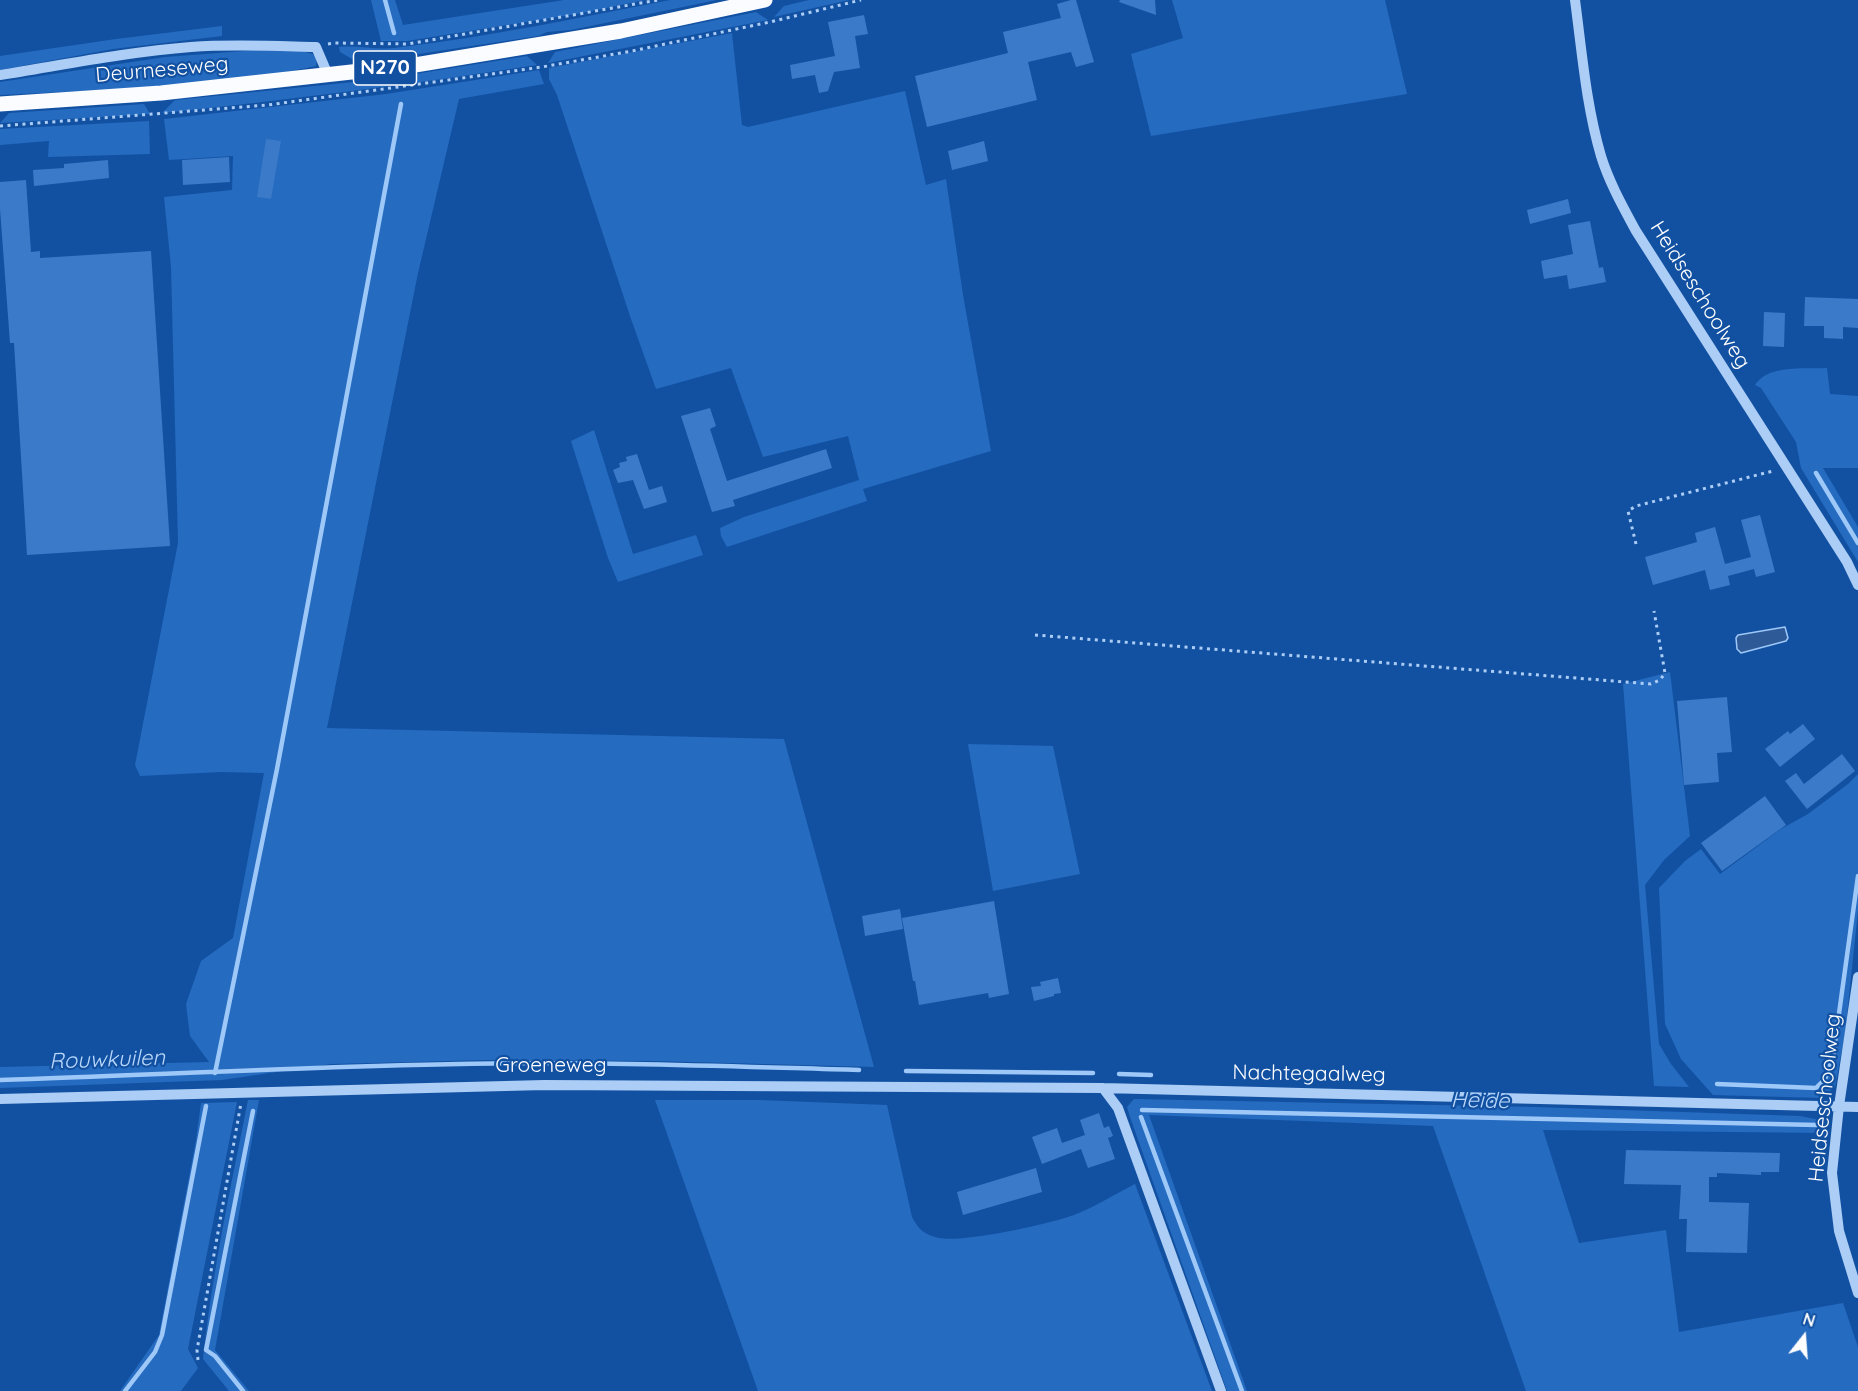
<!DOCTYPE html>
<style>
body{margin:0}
#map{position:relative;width:1858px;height:1391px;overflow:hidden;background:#1251a2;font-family:Quicksand,sans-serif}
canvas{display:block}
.north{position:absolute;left:1774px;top:1307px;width:60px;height:60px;-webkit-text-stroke:4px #1251a2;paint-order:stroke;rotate:17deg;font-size:16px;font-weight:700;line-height:24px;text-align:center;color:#fff}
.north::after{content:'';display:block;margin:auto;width:21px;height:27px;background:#fff;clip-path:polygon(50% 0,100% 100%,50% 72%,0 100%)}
</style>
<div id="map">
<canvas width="1858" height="1391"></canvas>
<div class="north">N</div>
</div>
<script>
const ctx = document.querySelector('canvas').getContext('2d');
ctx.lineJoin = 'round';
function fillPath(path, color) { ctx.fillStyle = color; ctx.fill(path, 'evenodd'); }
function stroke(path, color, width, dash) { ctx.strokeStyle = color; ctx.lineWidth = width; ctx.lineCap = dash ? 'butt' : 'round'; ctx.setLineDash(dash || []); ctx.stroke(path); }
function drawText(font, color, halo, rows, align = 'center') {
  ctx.font = font + ' Quicksand,sans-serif'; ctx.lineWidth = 4.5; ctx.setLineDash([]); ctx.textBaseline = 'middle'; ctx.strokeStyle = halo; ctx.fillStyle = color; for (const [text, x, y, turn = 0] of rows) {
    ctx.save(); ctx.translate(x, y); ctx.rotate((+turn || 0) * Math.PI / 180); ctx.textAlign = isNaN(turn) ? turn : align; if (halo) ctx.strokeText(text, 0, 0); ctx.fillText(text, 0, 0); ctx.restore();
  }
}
fillPath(new Path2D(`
 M371 0H395L403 25 564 0H645L582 13 407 41H381Z
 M670 0H717L571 30 547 32 538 36 359 63 340 52 339 47C357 45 376 50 394 48 487 37 578 18 670 0Z
 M809 0H849L774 17 784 6Z
 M1172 0H1385L1407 94 1151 136 1131 54 1183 38Z
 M756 12 768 20 548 63 555 52Z
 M222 26V36L113 49 0 70V56L116 39Z
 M732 33 742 125 748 127 905 91 926 185 946 179 963 295 991 451 863 489 867 501 727 547 721 536 720 528 744 517 859 480 848 436 763 457 731 368 656 389 631 319 557 95 549 79V68Z
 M257 50 301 51 313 54 317 60 316 66 277 74 146 88 0 95V82L165 57Z
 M527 56 537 65C413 84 288 100 162 113L175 100 384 79Z
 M539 70 544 84 459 99 418 273 327 728 784 739 874 1067 655 1061 487 1060 331 1064 222 1080 0 1088V1067L209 1062 190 1036 186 1004 201 961 233 938 264 773 221 772 140 776 135 765 178 543 171 267 164 197 232 190 233 156 169 160 164 119 386 94Z
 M144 104 150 114 0 123 9 113Z
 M149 121 150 154 48 157 49 141 0 145V129Z
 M1827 368 1830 394 1858 396V468H1823L1858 527V562L1801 468 1796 442 1761 388 1755 385C1768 364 1805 369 1827 368Z
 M594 430 633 554 696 535 703 555 618 582 608 558 571 441Z
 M1670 672 1690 836 1664 860 1645 885 1659 1044 1671 1064 1689 1087 1654 1086 1623 684Z
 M968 744 1053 746 1080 874 993 891Z
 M1858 774V911L1845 1034 1835 1087 1821 1098 1713 1095 1681 1059 1665 1024 1659 888 1685 861 1701 849 1720 874 1781 829 1808 814 1848 784Z
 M1134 1099 1535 1107 1800 1116 1820 1120 1827 1130 1826 1133 1543 1130 1579 1243 1666 1230 1679 1332 1843 1303 1858 1347V1391H1526L1433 1126 1149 1115 1247 1391H1227L1130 1117 1127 1107Z
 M248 1100H259L215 1350 249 1391H229L203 1359C212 1272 231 1186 248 1100Z
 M655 1100H759L887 1105 912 1217C918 1229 925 1235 939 1238 962 1243 1050 1224 1074 1215 1095 1207 1115 1194 1135 1184L1212 1391H758Z
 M237 1102 188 1349 198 1368 181 1391H120L159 1335 196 1140 201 1103Z`), '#256bc0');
const water = new Path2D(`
 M1785 627 1788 638 1786 641 1741 653 1737 649 1736 638 1738 635Z`);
fillPath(water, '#2e5b97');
stroke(water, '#9ec8f8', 1.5);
stroke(new Path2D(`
 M385 0 394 33
 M1816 473 1858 543
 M906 1071 1093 1073
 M215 1073 277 769 401 104
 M1119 1074 1151 1075
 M0 1080C179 1074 357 1064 536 1063 644 1063 751 1067 859 1070
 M1717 1084 1816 1088 1825 1079 1833 1057 1858 876
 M1142 1110 1817 1125
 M1141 1117 1242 1391
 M125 1391 155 1352 162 1335 206 1106
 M243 1391 215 1356 206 1350 253 1111`), '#9ec8f8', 4.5);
fillPath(new Path2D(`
 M1071 0H1076L1094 62 1076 67 1071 52 1028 62 1037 100 927 127 915 76 1008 53 1003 32 1061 18 1057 4Z
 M1120 0H1155L1156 15 1119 2Z
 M864 15 868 34 855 36 860 68 834 72 828 91 819 93 815 75 792 79 790 65 835 56 828 22Z
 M266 139 281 141 271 199 257 197Z
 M984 141 988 161 952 170 948 151Z
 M229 157 230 182 183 185 182 160Z
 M108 160 109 178 34 186 33 170 64 168V164Z
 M26 180 31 252 40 251V258L151 251 170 546 27 555 14 343H10L0 209V182Z
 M1568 199 1571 213 1530 224 1527 210Z
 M1590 221 1599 268 1603 267 1606 282 1569 289 1567 275 1544 279 1541 261 1573 254 1568 225Z
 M1805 297 1858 299V328L1843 327V339L1824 338V326H1804Z
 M1764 312 1785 313 1784 347 1763 346Z
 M710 408 716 426 710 429 727 481 826 449 832 468 733 500 735 506 712 512 681 416Z
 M637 454 649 490 646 491 662 486 667 502 644 509 633 480 618 483 613 470 620 467 619 463 627 461 626 457Z
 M1760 515 1775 572 1756 577 1754 569 1728 576 1730 585 1710 590 1705 570 1653 585 1645 557 1697 542 1695 533 1715 527 1725 564 1751 557 1741 520Z
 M1727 697 1732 752 1717 753 1719 782 1684 785 1677 701Z
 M1803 724 1815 739 1780 767 1765 749 1788 731 1790 734Z
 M1842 754 1855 771 1807 809 1785 781 1796 773 1804 784Z
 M1765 796 1786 825 1722 871 1701 843Z
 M994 901 1009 994 989 998 988 993 919 1005 915 981H913L902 918Z
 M900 909 903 929 865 936 862 916Z
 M1058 978 1061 993 1054 994V996L1034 1001 1031 987 1041 986 1040 982Z
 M1099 1113 1104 1128 1109 1126 1113 1136 1108 1138 1115 1159 1088 1168 1081 1149 1042 1164 1032 1137 1057 1128 1062 1143 1085 1135 1080 1120Z
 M1626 1150 1780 1153 1779 1172H1761V1175L1717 1173V1177H1709V1202L1749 1203 1747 1253 1686 1252 1687 1219H1679L1681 1185 1624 1184Z
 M1036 1168 1042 1192 963 1215 957 1192Z`), '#3b7ac8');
stroke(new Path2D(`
 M328 44 335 43 408 44 658 0
 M0 126 268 105 542 67 632 51 770 22 861 0
 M1636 544 1628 511 1636 506 1773 471
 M1035 635 1651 684 1660 680 1665 673 1654 611
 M198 1360 197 1350 241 1103`), '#accdf5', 3, [3, 4.5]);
stroke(new Path2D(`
 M1575 0C1582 52 1586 105 1601 156 1609 182 1623 207 1636 231L1847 562 1858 585
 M0 75C63 65 127 52 191 47 233 44 274 46 316 47L328 75
 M1858 977 1839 1106 1832 1173 1839 1231 1858 1293
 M1103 1088 1118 1108 1221 1391
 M0 1099 544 1085 1103 1088 1858 1107`), '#accdf5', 10);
stroke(new Path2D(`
 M0 104 161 93 415 65 621 31 765 0`), '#fafcff', 15);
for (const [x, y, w] of [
 [385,68,63]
]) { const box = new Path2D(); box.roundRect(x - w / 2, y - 17, w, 34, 4.5); ctx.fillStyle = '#1251a2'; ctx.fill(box); stroke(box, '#fff', 1.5); }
drawText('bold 20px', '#fff', null, [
 ["N270",385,68]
]);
drawText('21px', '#fff', '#1251a2', [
 ["Deurneseweg",162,70,-5],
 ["Heidseschoolweg",1700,295,58],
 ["Groeneweg",551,1066],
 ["Nachtegaalweg",1309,1074,1],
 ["Heidseschoolweg",1825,1098,-84]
]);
drawText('italic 22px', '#b9d7fb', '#1251a2', [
 ["Rouwkuilen",107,1060,-2],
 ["Heide",1480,1101,1]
]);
</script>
